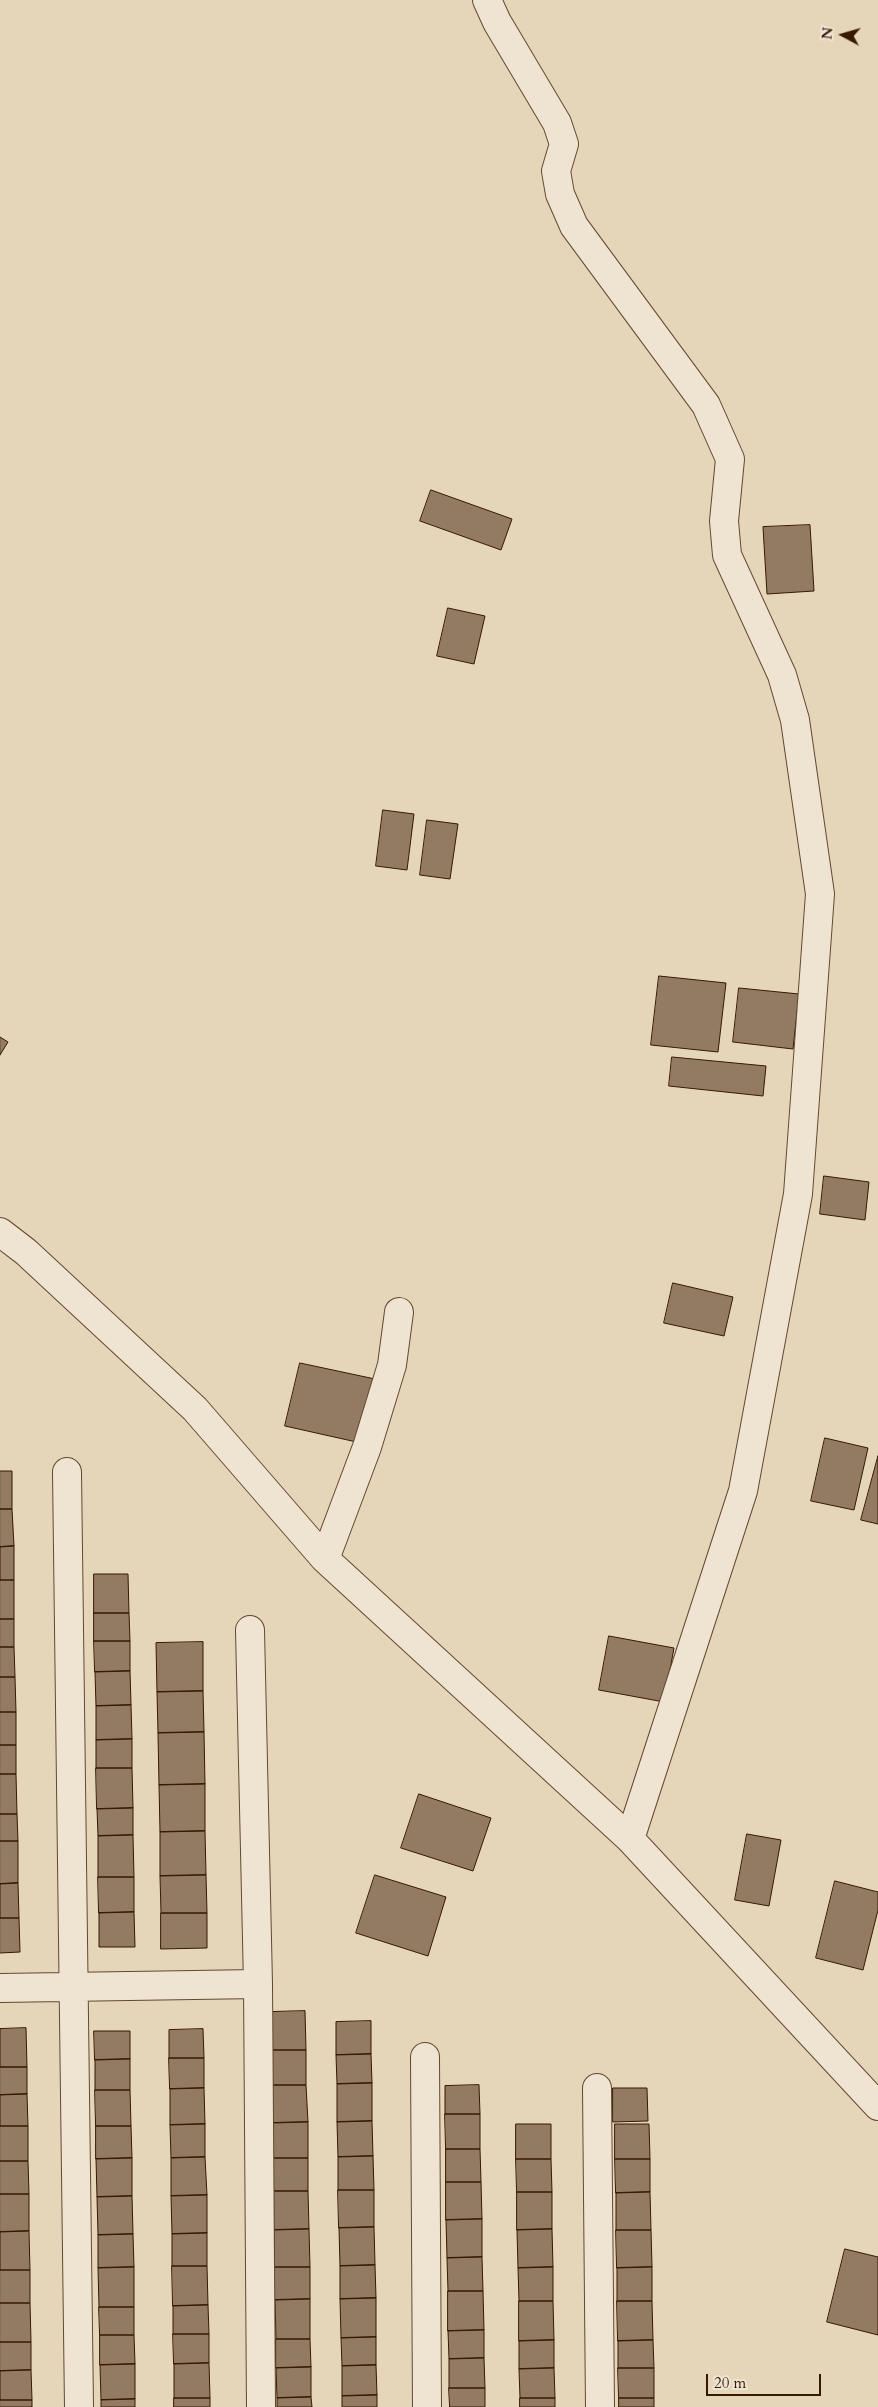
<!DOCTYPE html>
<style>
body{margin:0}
#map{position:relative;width:878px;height:2407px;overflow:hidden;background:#e6d6b9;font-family:Cardo,serif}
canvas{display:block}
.north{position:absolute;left:818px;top:10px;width:50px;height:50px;-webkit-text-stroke:4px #efe4d2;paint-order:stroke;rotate:276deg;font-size:14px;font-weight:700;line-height:20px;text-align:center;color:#371803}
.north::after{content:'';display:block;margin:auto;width:18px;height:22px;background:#371803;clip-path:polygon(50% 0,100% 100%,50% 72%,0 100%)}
.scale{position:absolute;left:706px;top:2374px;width:115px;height:22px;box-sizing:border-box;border:2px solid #371803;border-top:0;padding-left:6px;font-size:15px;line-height:18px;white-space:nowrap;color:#371803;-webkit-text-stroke:4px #efe4d2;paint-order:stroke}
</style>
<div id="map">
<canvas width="878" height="2407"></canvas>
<div class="north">N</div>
<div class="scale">20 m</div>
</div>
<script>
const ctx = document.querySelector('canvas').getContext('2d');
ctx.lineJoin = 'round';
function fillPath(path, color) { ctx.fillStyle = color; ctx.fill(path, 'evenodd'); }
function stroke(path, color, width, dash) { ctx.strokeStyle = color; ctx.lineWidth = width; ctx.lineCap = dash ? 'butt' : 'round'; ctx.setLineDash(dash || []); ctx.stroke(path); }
const building = new Path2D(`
 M431 490 512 519 501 550 420 521Z
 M810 525 814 591 767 594 763 527Z
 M448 608 485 616 474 664 437 656Z
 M383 810 414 814 407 870 376 866Z
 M427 820 458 824 450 879 420 875Z
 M659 976 726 983 718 1052 651 1045Z
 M739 988 799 994 793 1049 733 1042Z
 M0 1037 8 1042 0 1055Z
 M672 1057 766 1066 763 1096 669 1086Z
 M824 1176 869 1182 865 1220 820 1214Z
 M673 1283 733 1297 724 1336 664 1323Z
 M300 1363 375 1379 361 1443 285 1426Z
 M825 1438 868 1448 854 1510 811 1501Z
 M878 1456V1524L861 1520Z
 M0 1471H12V1509H0Z
 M0 1509H12L14 1546 0 1547Z
 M14 1546V1580H0V1547Z
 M94 1574H128L129 1613H94Z
 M0 1580H14V1619H0Z
 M94 1613H129L130 1641H94Z
 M0 1619H14V1647H0Z
 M609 1636 674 1648 664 1702 599 1690Z
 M94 1641H130V1671L95 1672Z
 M203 1642V1691L157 1692 156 1643Z
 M0 1647H14L15 1677H0Z
 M130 1671 131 1705 96 1706 95 1672Z
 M0 1677H15L16 1712H0Z
 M203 1691 204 1732 158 1733 157 1692Z
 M131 1705 132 1739 96 1740V1706Z
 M0 1712H16V1745H0Z
 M204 1732 205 1784 159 1785 158 1733Z
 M132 1739V1768H96V1740Z
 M0 1745H16V1774H0Z
 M96 1768H132L133 1808 97 1809Z
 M0 1774H16L17 1814H0Z
 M205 1784V1831L160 1832 159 1785Z
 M419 1794 491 1818 473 1871 401 1848Z
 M133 1808V1835L98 1836 97 1809Z
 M0 1814H17L18 1841H0Z
 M205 1831 206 1875 160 1876V1832Z
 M747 1834 781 1840 769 1906 735 1900Z
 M133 1835 134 1877H98V1836Z
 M0 1841H18V1883L0 1884Z
 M206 1875 207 1913H161L160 1876Z
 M375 1875 446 1897 428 1956 356 1933Z
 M98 1877H134V1912L99 1913Z
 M835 1881 878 1892V1910L863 1970 816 1958Z
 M18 1883 19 1918H0V1884Z
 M134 1912 135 1947H99V1913Z
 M161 1913H207V1948L161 1949Z
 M0 1918H19L20 1952 0 1953Z
 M305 2011 306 2050H271V2012Z
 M371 2021V2054L336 2055V2022Z
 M26 2028 27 2067H0V2029Z
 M203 2029 204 2058H169V2030Z
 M94 2031H130V2059L95 2060Z
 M271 2050H306V2085H272Z
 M371 2054 372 2083 337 2084 336 2055Z
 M169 2058H204V2088L170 2089Z
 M130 2059V2090H95V2060Z
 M0 2067H27V2094L0 2095Z
 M372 2083V2121L337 2122V2084Z
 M272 2085H306L308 2122 272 2123Z
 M479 2085 480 2114H445V2086Z
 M204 2088 205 2124 170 2125V2089Z
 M613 2088H647L648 2121 613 2122Z
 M95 2090H130L131 2126H96Z
 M27 2094 28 2126H0V2095Z
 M445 2114H480V2149H446Z
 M372 2121 373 2156 338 2157 337 2122Z
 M308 2122V2158H273L272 2123Z
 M205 2124V2157L171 2158 170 2125Z
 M516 2124H551V2159H516Z
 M615 2124H649L650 2159H615Z
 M0 2126H28V2161H0Z
 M96 2126H131L132 2158 96 2159Z
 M446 2149H480L481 2182H446Z
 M373 2156 374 2190H338V2157Z
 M205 2157 207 2195 171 2196V2158Z
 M132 2158V2196L97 2197 96 2159Z
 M273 2158H308V2191H274Z
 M516 2159H551L552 2192H517Z
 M615 2159H650V2192L616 2193Z
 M0 2161H28L29 2194H0Z
 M446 2182H481L482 2219 446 2220Z
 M338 2190H374V2227L339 2228Z
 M274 2191H308L309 2229 274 2230Z
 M517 2192H552V2229L517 2230Z
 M650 2192 651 2230H616V2193Z
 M0 2194H29V2231L0 2232Z
 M207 2195V2233L172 2234 171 2196Z
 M132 2196 133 2234 98 2235 97 2197Z
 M482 2219V2257L447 2258 446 2220Z
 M374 2227 375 2265 340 2266 339 2228Z
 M309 2229 310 2267H274V2230Z
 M552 2229 553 2267 518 2268 517 2230Z
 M616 2230H651L652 2267 617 2268Z
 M29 2231 30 2270H0V2232Z
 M207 2233V2266H172V2234Z
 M133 2234 134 2267 98 2268V2235Z
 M845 2249 878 2257V2335L827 2322Z
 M482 2257 483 2291H448L447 2258Z
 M375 2265 376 2298 340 2299V2266Z
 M172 2266H207L208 2305 173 2306Z
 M134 2267V2307H99L98 2268Z
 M274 2267H310V2299L275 2300Z
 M553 2267V2301H519L518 2268Z
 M652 2267V2301H617V2268Z
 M0 2270H30V2303H0Z
 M448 2291H483L484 2330 448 2331Z
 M376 2298V2337L341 2338 340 2299Z
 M310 2299V2339H276L275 2300Z
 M519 2301H553L554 2340 519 2341Z
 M617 2301H652L653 2340 618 2341Z
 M0 2303H30L31 2342H0Z
 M208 2305 209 2334H173V2306Z
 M99 2307H134V2335H100Z
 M484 2330V2358L449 2359 448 2331Z
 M173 2334H209V2363L174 2364Z
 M100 2335H134L135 2364 100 2365Z
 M376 2337V2365L342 2366 341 2338Z
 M276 2339H310L311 2367 276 2368Z
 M554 2340V2368L519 2369V2341Z
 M653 2340 654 2368H618V2341Z
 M0 2342H31V2370L0 2371Z
 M484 2358 485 2388H449V2359Z
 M209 2363 210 2398H174V2364Z
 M135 2364V2399L101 2400 100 2365Z
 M376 2365 377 2395 342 2396V2366Z
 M311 2367V2397L277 2398 276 2368Z
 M554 2368 555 2398H520L519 2369Z
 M618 2368H654V2398H619Z
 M31 2370 32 2400H0V2371Z
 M449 2388H485V2407H450Z
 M377 2395V2407H342V2396Z
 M311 2397 312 2407H277V2398Z
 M174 2398H210V2407H174Z
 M520 2398H555V2407H520Z
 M619 2398H654V2407H619Z
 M135 2399V2407H101V2400Z
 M0 2400H32V2407H0Z`);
fillPath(building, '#927b62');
stroke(building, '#371803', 1);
const street = new Path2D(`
 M487 0 497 22 557 123 564 144 556 171 560 194 574 226 706 405 730 459 724 521 727 555 782 675 795 720 820 894 798 1194 743 1491 630 1839
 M0 1232 26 1252 195 1409 325 1559 630 1839 878 2106
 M67 1472 79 2407
 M325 1559 367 1447 392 1365 399 1312
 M250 1630 258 1984 261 2407
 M0 1988 258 1984
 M425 2057 427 2407
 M597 2088 600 2407`);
stroke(street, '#634830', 30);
stroke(street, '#efe4d2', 28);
</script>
